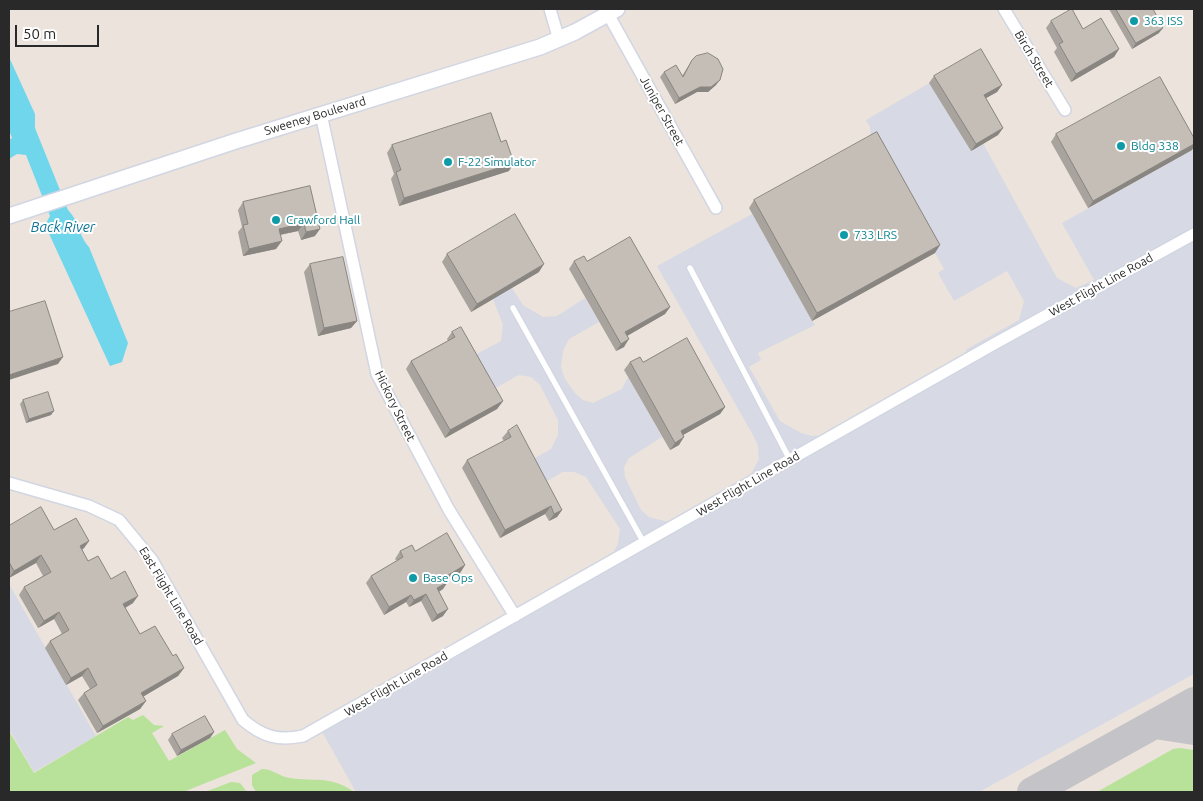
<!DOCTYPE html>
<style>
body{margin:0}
#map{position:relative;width:1203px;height:801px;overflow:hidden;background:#ebe3dc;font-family:Ubuntu,sans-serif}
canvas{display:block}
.frame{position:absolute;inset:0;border:10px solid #292929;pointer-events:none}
.scale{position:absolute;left:15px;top:25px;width:84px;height:22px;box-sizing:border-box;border:2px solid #292929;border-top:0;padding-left:6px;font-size:15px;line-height:18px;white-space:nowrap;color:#292929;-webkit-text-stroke:4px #fff;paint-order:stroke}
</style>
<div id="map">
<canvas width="1203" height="801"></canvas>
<div class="frame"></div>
<div class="scale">50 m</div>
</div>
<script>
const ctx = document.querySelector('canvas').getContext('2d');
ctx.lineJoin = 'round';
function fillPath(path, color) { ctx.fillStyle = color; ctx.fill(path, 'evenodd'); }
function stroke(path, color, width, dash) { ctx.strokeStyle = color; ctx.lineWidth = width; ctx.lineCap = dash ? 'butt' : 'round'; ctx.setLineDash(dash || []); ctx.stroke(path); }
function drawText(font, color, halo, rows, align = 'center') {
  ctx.font = font + ' Ubuntu,sans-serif'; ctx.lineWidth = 4; ctx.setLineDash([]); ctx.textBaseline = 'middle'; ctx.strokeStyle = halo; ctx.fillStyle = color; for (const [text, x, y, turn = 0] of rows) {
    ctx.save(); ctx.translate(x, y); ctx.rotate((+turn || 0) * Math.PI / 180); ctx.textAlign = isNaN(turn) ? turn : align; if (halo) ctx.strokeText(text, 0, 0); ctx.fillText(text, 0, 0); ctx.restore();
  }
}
fillPath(new Path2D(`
 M945 74 1057 278 1076 288 1094 280 1062 223 1194 149V674L979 792H356L316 721 613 553 618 544 620 529 586 477 574 472H563L540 485 528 462 551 449 558 435V420L540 385 531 377 519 375 488 392 469 358 501 341 503 325 493 299 512 288 523 305 543 317 557 316 585 298 599 322 569 339 563 351 561 367 565 379 575 393 583 400 593 403 622 389 628 377 662 437 629 458 624 467 625 477 641 510 649 517 669 522 749 478 759 459 758 446 754 437 657 266 752 214 815 325 758 353 761 360 749 367 780 421 801 433 812 436 822 435 965 354 967 349 1019 320 1024 301 1007 271 954 301 938 273 944 269 871 139 870 127 866 120Z
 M9 584 96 736 34 772 9 729Z`), '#d7dae4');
fillPath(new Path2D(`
 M143 715 154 725 164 726 152 733 169 761 225 730 237 749 256 763 183 792H9V731L34 773 128 717 133 720Z
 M1180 748 1194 750V792H1097L1173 749Z
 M262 769C271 769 277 774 285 777 311 783 330 774 354 792H256L252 785V775Z
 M231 782 240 783 247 792H205Z`), '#b8e199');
fillPath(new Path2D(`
 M9 57 35 114V128L68 210C81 224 77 233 89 247L128 343 122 362 110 366 45 225 50 216 26 155 17 154 9 159V140L12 138 9 130Z`), '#70d6eb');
stroke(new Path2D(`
 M1155 724 1194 730
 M1032 792 1194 702`), '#c4c4c8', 30);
const lane = new Path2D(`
 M690 268 790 460
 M513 308 644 543`);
const street = new Path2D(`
 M550 9 559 40
 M1004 9 1065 110
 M608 14 716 208
 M321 114 377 374 449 510 515 616
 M9 483 89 506 119 520 152 560 243 720C263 737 278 741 303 736L994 344 1194 234`);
const secondary = new Path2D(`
 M9 216 236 141 540 47 575 32 617 9`);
stroke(lane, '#d1d6e2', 8);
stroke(street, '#d1d6e2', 14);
stroke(secondary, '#d1d6e2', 18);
stroke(lane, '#fff', 5.5);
stroke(street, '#fff', 11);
stroke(secondary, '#fff', 15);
fillPath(new Path2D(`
 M1109 9H1153L1159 33 1132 49Z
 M1051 21 1083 29 1119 49 1114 57 1071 82 1054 52 1057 48 1046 28Z
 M692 60 716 85 708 92H697L675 104 660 77 664 72 682 76Z
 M934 76 1002 85 997 92 986 98 1003 128 998 135 971 151 929 83Z
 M1056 134 1192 150 1088 208 1051 142Z
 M392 145 509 171 399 206 391 179 394 174 387 153Z
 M310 186 315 236 301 240 298 231 280 235 276 249 243 256 238 232 242 227 238 210 243 202Z
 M754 200 935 253 812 321 749 208Z
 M447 254 539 272 471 312 442 262Z
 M574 261 670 307 665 314 627 336 624 347 616 351 569 269Z
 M310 264 357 321 351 328 318 336 304 272Z
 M452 332 503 401 497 409 445 438 406 369 411 361 448 341 447 339Z
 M630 362H643L725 407 720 414 683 435 679 445 670 450 624 370Z
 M23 400 51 415 26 423 20 404Z
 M508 431 562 510 557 517 549 521 545 514 500 538 462 468 467 460 504 441 502 438Z
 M9 526 89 541 84 548 82 550 88 561 111 579 133 603 125 608 140 634 173 656 184 668 178 676 143 696 146 701 140 709 97 733 78 700 84 693 90 689 82 676 66 685 45 648 50 641 62 634 54 619 38 628 19 595 24 587 43 576 36 563 9 578Z
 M400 551H415L465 565 460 573 447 580 443 589 439 592 443 616 432 622 421 601 409 607 406 602 384 615 366 583 371 576 397 561 395 559Z
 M214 732 210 738 177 756 168 740 172 734Z`), '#a9a39d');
fillPath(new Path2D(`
 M1163 28 1159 33 1132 49 1136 43Z
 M1119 49 1114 57 1071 82 1076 74Z
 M720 80 716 85 708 92H697L675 104 679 98 700 87Z
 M1002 85 997 92 979 102 984 95Z
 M1003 128 998 135 971 151 976 144Z
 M1194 144V147L1192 150 1088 208 1093 201Z
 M514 163 509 171 399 206 404 198Z
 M304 223 298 231 274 236 279 229Z
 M320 229 315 236 301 240 306 232Z
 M282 241 276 249 243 256 249 249Z
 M940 245 935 253 812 321 817 313Z
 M544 264 539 272 471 312 477 304Z
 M670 307 665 314 620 340 625 332Z
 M357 321 351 328 318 336 324 328Z
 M629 339 624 347 616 351 621 344Z
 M63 357 58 364 9 380V375Z
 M503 401 497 409 445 438 450 430Z
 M725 407 720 414 676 439 681 431Z
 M54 411 51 415 26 423 29 419Z
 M684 437 679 445 670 450 675 443Z
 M551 506 545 514 500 538 505 530Z
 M562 510 557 517 549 521 554 514Z
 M89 541 84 548 75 554 80 546Z
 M41 555 36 563 9 578 14 571Z
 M465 565 460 573 440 584 445 577Z
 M448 582 443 589 432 595 437 588Z
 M426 594 421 601 409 607 414 600Z
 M411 595 406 602 384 615 389 607Z
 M138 596 133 603 118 612 123 604Z
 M448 609 443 616 432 622 437 615Z
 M59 612 54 619 38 628 44 621Z
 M88 668 82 676 66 685 71 678Z
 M184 668 178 676 136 701 141 693Z
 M146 701 140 709 97 733 103 726Z
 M214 732 210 738 177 756 181 750Z`), '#898580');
const building = new Path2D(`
 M1072 9 1083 29 1101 18 1119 49 1076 74 1059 44 1063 42 1051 21Z
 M1116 9H1153L1163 28 1136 43Z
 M981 49 1002 85 984 95 1003 128 976 144 934 76Z
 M708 53 718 59 723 69 720 80 711 87H700L679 98 664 72 676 65 683 77 692 60 696 56Z
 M1160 77 1194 138V144L1093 201 1056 134Z
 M491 113 501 142 506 140 514 163 404 198 396 172 401 170 392 145Z
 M877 132 940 245 817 313 754 200Z
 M310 186 320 229 306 232 304 223 279 229 282 241 249 249 243 225 248 224 243 202Z
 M515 214 544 264 477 304 447 254Z
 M630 237 670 307 625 332 629 339 621 344 574 261 584 256 587 261Z
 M343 257 357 321 324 328 310 264Z
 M45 301 63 357 9 375V312Z
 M461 327 503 401 450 430 411 361 455 337 452 332Z
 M687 338 725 407 681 431 684 437 675 443 630 362 640 357 643 362Z
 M48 392 54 411 29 419 23 400Z
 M517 425 562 510 554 514 551 506 505 530 467 460 511 437 508 431Z
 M41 507 54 530 76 518 89 541 80 546 88 561 98 556 111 579 125 571 138 596 123 604 140 634 155 626 173 656 176 654 184 668 141 693 146 701 103 726 84 693 97 685 88 668 71 678 50 641 69 630 59 612 44 621 24 587 51 572 41 555 14 571 9 562V526Z
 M447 533 465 565 445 577 448 582 437 588 448 609 437 615 426 594 414 600 411 595 389 607 371 576 403 557 400 551 412 545 415 551Z
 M205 716 214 732 181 750 172 734Z`);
fillPath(building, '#c4beb7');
stroke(building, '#898580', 1);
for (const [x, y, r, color] of [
 [1134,21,5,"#0f9aa8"],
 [1121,146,5,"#0f9aa8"],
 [448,162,5,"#0f9aa8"],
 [276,220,5,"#0f9aa8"],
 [844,235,5,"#0f9aa8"],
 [413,578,5,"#0f9aa8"]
]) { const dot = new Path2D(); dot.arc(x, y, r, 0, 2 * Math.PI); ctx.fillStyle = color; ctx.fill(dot); stroke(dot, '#fff', 2); }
drawText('12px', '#0d838f', '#fff', [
 ["363 ISS",1144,21],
 ["Bldg 338",1131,146],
 ["F-22 Simulator",458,162],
 ["Crawford Hall",286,220],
 ["733 LRS",854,235],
 ["Base Ops",423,578]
], 'left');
drawText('12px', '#292929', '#fff', [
 ["Birch Street",1034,59,59],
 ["Juniper Street",662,111,61],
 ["Sweeney Boulevard",315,116,-17],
 ["West Flight Line Road",1101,285,-29],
 ["Hickory Street",395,406,64],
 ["West Flight Line Road",748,484,-30],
 ["East Flight Line Road",171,596,59],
 ["West Flight Line Road",396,684,-30]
]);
drawText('italic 14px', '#107597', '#fff', [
 ["Back River",63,227]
]);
</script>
